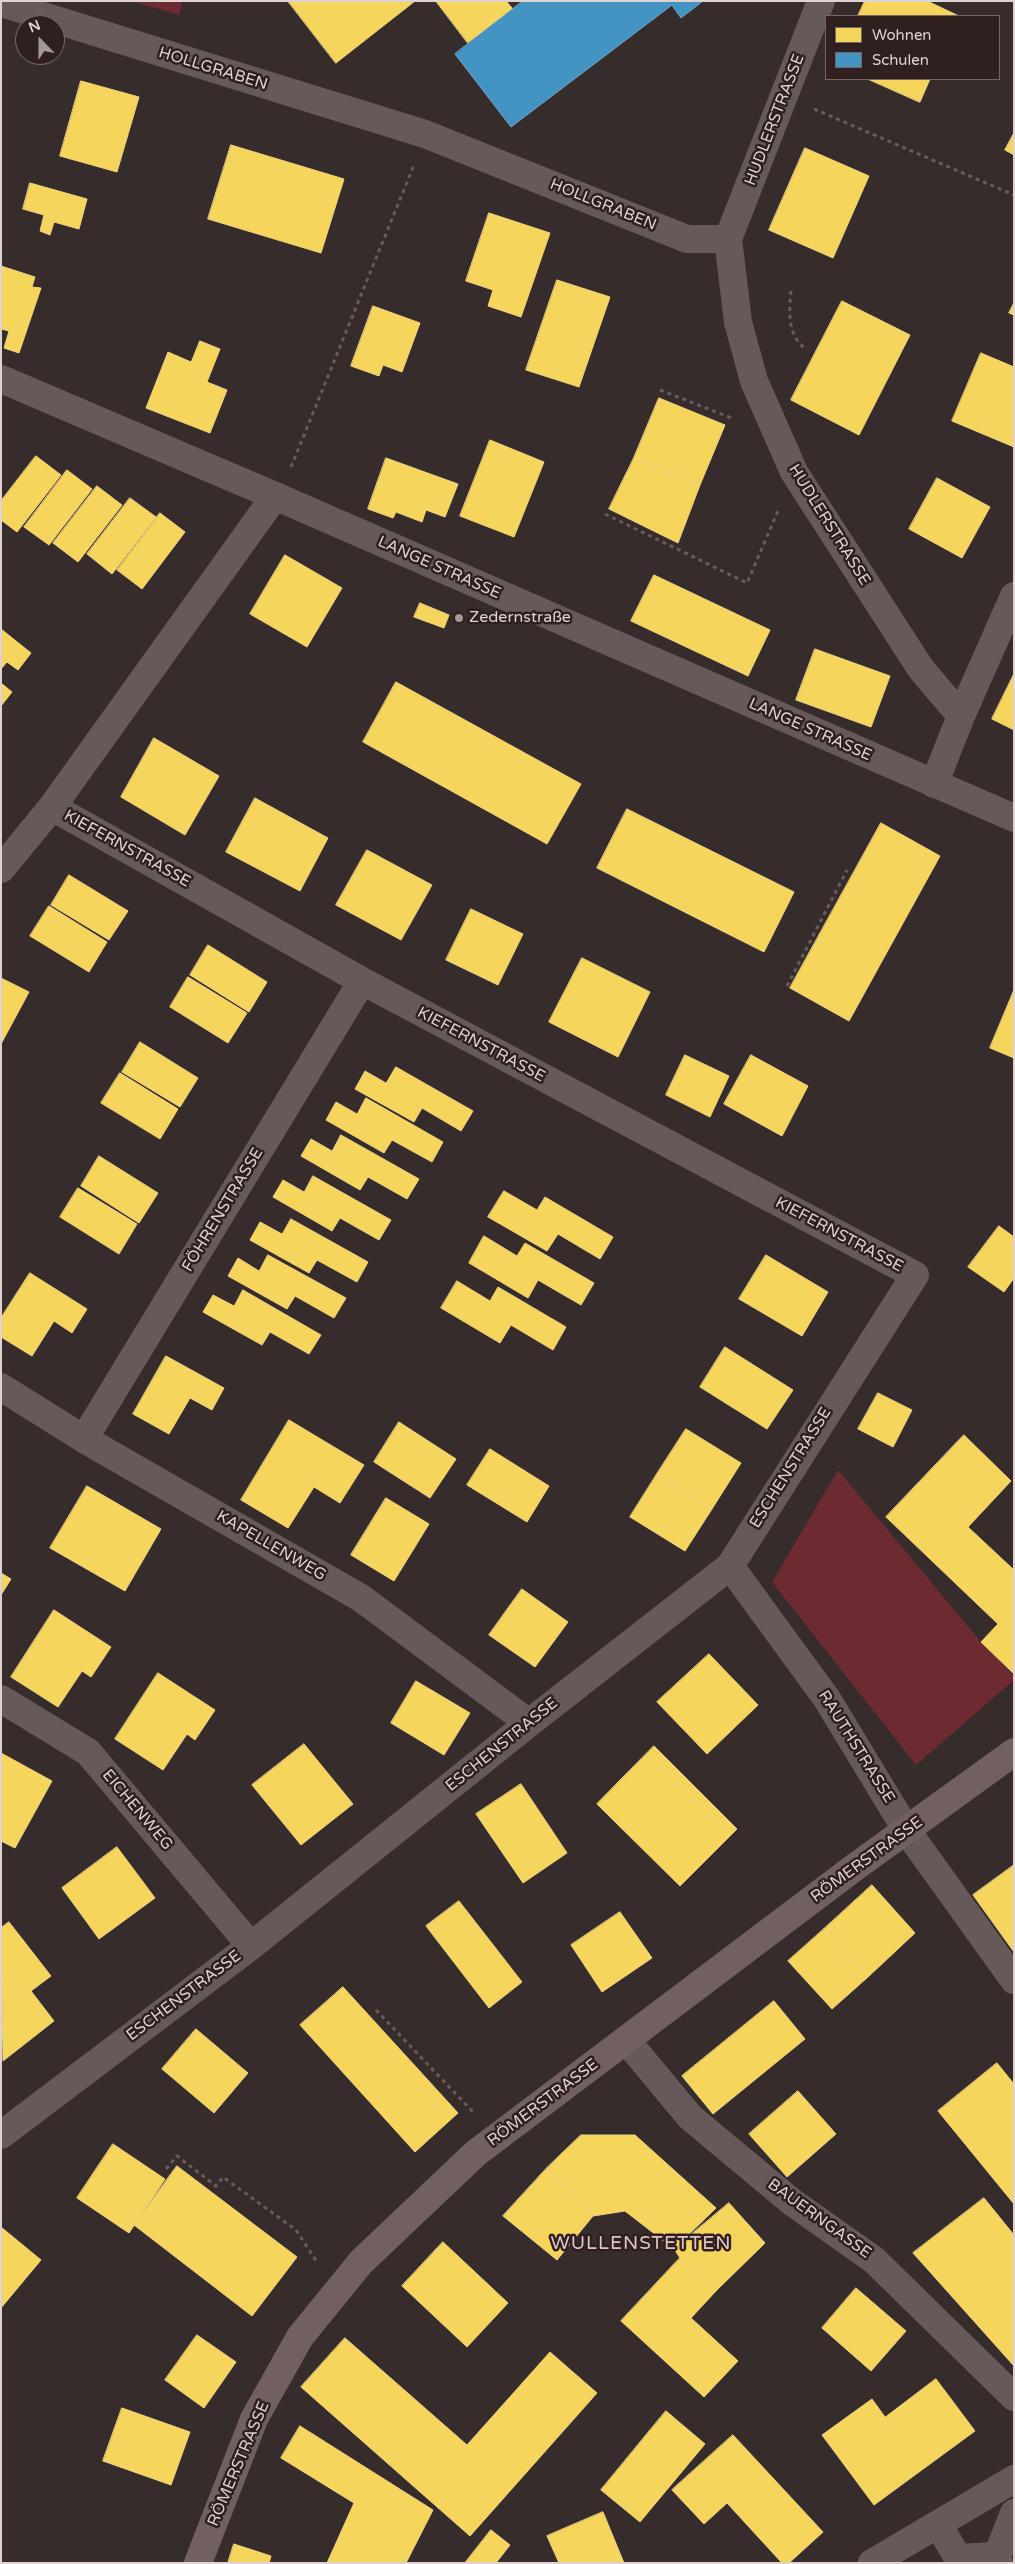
<!DOCTYPE html>
<meta charset="utf-8">
<style>
body{margin:0}
#map{position:relative;width:1015px;height:2564px;overflow:hidden;background:#362c2c;font-family:"Varela Round",sans-serif}
canvas{display:block}
.frame{position:absolute;inset:0;border:2px solid #ded2d2;pointer-events:none}
.legend{position:absolute;left:825px;top:15px;width:175px;height:65px;box-sizing:border-box;background:#2f1f1f;border:1px solid #756767;margin:0;padding:6px 9px;list-style:none;font-size:15px;color:#ded2d2}
.legend li{display:flex;align-items:center;gap:10px;height:25px}
.legend b{width:25px;border:1px solid #756767}
.north{position:absolute;left:15px;top:15px;width:50px;height:50px;box-sizing:border-box;background:#2f1f1f;border:1px solid #756767;border-radius:50%;rotate:338deg;font-size:14px;font-weight:700;line-height:20px;text-align:center;color:#ded2d2}
.north::after{content:'';display:block;margin:auto;width:18px;height:22px;background:#a39898;clip-path:polygon(50% 0,100% 100%,50% 72%,0 100%)}
</style>
<div id="map">
<canvas width="1015" height="2564"></canvas>
<div class="frame"></div>
<ul class="legend">
<li><b style="height:14px;background:#f6d55c"></b>Wohnen</li>
<li><b style="height:14px;background:#4393c3"></b>Schulen</li>
</ul>
<div class="north">N</div>
</div>
<script>
const ctx = document.querySelector('canvas').getContext('2d');
ctx.lineJoin = 'round';
function fillPath(path, color) { ctx.fillStyle = color; ctx.fill(path, 'evenodd'); }
function stroke(path, color, width, dash) { ctx.strokeStyle = color; ctx.lineWidth = width; ctx.lineCap = dash ? 'butt' : 'round'; ctx.setLineDash(dash || []); ctx.stroke(path); }
function drawText(font, color, halo, rows, align = 'center') {
  ctx.font = font + ' "Varela Round",sans-serif'; ctx.lineWidth = 5; ctx.setLineDash([]); ctx.textBaseline = 'middle'; ctx.strokeStyle = halo; ctx.fillStyle = color; for (const [text, x, y, turn = 0] of rows) {
    ctx.save(); ctx.translate(x, y); ctx.rotate((+turn || 0) * Math.PI / 180); ctx.textAlign = isNaN(turn) ? turn : align; if (halo) ctx.strokeText(text, 0, 0); ctx.fillText(text, 0, 0); ctx.restore();
  }
}
fillPath(new Path2D(`
 M132 1H183L179 15Z
 M838 1470 981 1642 1014 1676V1680L916 1765 772 1582Z`), '#6d2b31');
const homes = new Path2D(`
 M288 1H415L336 63Z
 M436 1H506L513 9 468 43Z
 M865 1H927L959 16H858Z
 M868 79H930L920 102Z
 M81 81 139 97 117 172 60 156Z
 M1014 133V155L1005 150Z
 M231 145 344 179 321 253 208 219Z
 M805 148 869 176 833 258 769 230Z
 M30 183 87 199 79 229 54 222 50 235 40 231 44 215 23 209Z
 M489 213 550 233 521 317 488 306 493 290 466 281Z
 M1 266 35 277 32 287 41 288 19 353 4 348 9 331 1 329Z
 M557 280 610 297 579 387 526 370Z
 M842 301 910 335 859 435 791 400Z
 M1014 303V315L1009 313Z
 M373 306 420 323 402 372 383 365 379 376 351 366Z
 M200 341 220 349 207 382 227 390 210 433 146 408 168 352 191 362Z
 M981 353 1014 367V447L952 421Z
 M659 398 725 425 700 485 634 458Z
 M490 440 544 462 514 537 460 516Z
 M36 456 61 475 17 532 1 520V501Z
 M386 458 458 484 445 517 426 510 422 522 396 512 393 518 368 509Z
 M634 458 700 485 678 543 609 509Z
 M67 470 92 489 49 545 24 527Z
 M937 478 990 507 962 558 909 529Z
 M97 486 122 505 78 562 53 543Z
 M130 498 156 517 112 574 87 554Z
 M160 513 185 532 142 589 117 570Z
 M285 555 342 588 307 647 250 614Z
 M654 575 770 630 748 676 631 621Z
 M420 603 449 615 444 628 414 617Z
 M1 629 31 653 18 670 7 662 1 669Z
 M815 649 890 676 871 727 796 700Z
 M1014 674V730L992 719Z
 M396 682 581 784 547 844 363 742Z
 M1 683 12 692 1 706Z
 M154 738 219 776 185 835 121 797Z
 M255 798 328 838 300 891 226 852Z
 M627 809 794 892 764 952 597 868Z
 M881 823 940 856 849 1021 790 988Z
 M367 850 432 885 401 940 336 905Z
 M69 875 128 911 109 940 51 905Z
 M49 906 107 942 89 972 30 936Z
 M471 909 523 934 498 985 446 960Z
 M208 945 267 982 249 1012 190 975Z
 M582 958 650 992 618 1057 549 1022Z
 M188 977 247 1013 228 1043 170 1007Z
 M1 978 29 992 1 1044Z
 M1014 990V1058L990 1048Z
 M140 1042 198 1078 180 1107 122 1072Z
 M685 1055 729 1076 710 1117 666 1095Z
 M751 1055 808 1086 782 1136 724 1104Z
 M396 1067 473 1111 461 1131 422 1108 414 1122 355 1089 365 1071 386 1083Z
 M120 1073 178 1109 160 1139 101 1103Z
 M366 1098 443 1142 432 1162 392 1140 384 1153 326 1120 336 1102 357 1114Z
 M341 1135 419 1179 407 1199 368 1177 360 1190 301 1156 311 1139 332 1151Z
 M99 1156 158 1193 139 1223 81 1186Z
 M313 1176 391 1220 379 1240 340 1218 332 1231 273 1197 283 1180 304 1192Z
 M78 1188 137 1224 119 1254 60 1217Z
 M504 1191 537 1210 545 1197 613 1237 600 1259 558 1234 547 1251 488 1217Z
 M291 1219 368 1262 357 1282 317 1260 309 1273 250 1240 260 1222 282 1234Z
 M999 1226 1014 1237V1278L1004 1292 968 1267Z
 M484 1236 517 1256 525 1243 594 1283 581 1305 538 1280 528 1298 469 1263Z
 M268 1255 346 1298 334 1318 295 1296 287 1309 228 1276 238 1258 259 1271Z
 M766 1255 828 1292 802 1336 739 1299Z
 M30 1273 87 1309 72 1333 54 1321 32 1356 1 1337V1318Z
 M457 1281 490 1301 498 1287 566 1327 553 1350 511 1325 500 1343 441 1308Z
 M243 1290 321 1335 309 1354 270 1332 262 1345 203 1312 213 1295 234 1306Z
 M725 1347 793 1390 767 1429 700 1387Z
 M166 1356 224 1388 212 1410 190 1398 169 1434 133 1414Z
 M878 1393 912 1410 893 1447 858 1429Z
 M289 1420 364 1465 340 1503 314 1487 288 1528 241 1500Z
 M399 1422 456 1459 430 1498 374 1462Z
 M686 1429 741 1463 712 1509 657 1474Z
 M964 1435 1011 1481 968 1527 1014 1570V1674L981 1642 998 1624 886 1517Z
 M490 1449 549 1486 527 1522 467 1485Z
 M657 1474 712 1509 685 1551 630 1517Z
 M87 1486 161 1529 125 1591 50 1548Z
 M386 1498 429 1524 394 1581 351 1555Z
 M1 1573 11 1579 1 1595Z
 M522 1589 568 1622 535 1667 489 1635Z
 M54 1610 111 1647 91 1677 82 1671 58 1707 11 1677Z
 M709 1654 758 1705 707 1754 657 1702Z
 M158 1673 215 1710 195 1740 187 1734 163 1770 115 1739Z
 M416 1681 470 1713 444 1755 391 1723Z
 M304 1744 353 1804 301 1845 252 1785Z
 M654 1746 737 1829 680 1886 597 1804Z
 M1 1753 52 1781 15 1848 1 1841Z
 M521 1784 567 1853 523 1883 476 1814Z
 M117 1847 155 1898 99 1939 62 1888Z
 M1014 1865V1952L973 1895Z
 M872 1885 915 1933 868 1977 824 1929Z
 M459 1901 522 1982 489 2008 426 1926Z
 M620 1912 652 1958 602 1992 571 1945Z
 M9 1922 51 1976 31 1991 54 2021 3 2061 1 1928Z
 M824 1929 868 1977 832 2009 788 1961Z
 M343 1987 458 2113 415 2152 300 2025Z
 M774 2001 805 2039 713 2114 682 2076Z
 M196 2029 248 2073 214 2113 162 2069Z
 M997 2063 1014 2084V2204L938 2111Z
 M798 2091 836 2134 787 2177 749 2134Z
 M581 2135H635L716 2208 674 2249 625 2211 593 2216 547 2168Z
 M113 2144 165 2179 129 2233 77 2198Z
 M177 2166 297 2257 252 2316 134 2225Z
 M547 2168 593 2216 557 2260 503 2216Z
 M984 2198 1014 2235V2366L913 2253Z
 M729 2203 765 2243 716 2291 680 2258 674 2249Z
 M1 2227 41 2260 1 2308Z
 M443 2242 508 2303 467 2347 402 2286Z
 M680 2258 716 2291 691 2318 738 2361 704 2397 621 2321Z
 M856 2288 906 2331 871 2371 822 2328Z
 M197 2335 236 2362 204 2408 165 2380Z
 M345 2338 467 2445 550 2352 597 2393 470 2536 301 2387Z
 M936 2379 975 2431 874 2505 822 2435 872 2399 885 2417Z
 M122 2408 190 2432 171 2485 103 2461Z
 M666 2411 705 2444 640 2522 601 2490Z
 M300 2426 433 2510 406 2563H327L354 2503 281 2458Z
 M733 2435 823 2532 789 2563H782L727 2503 704 2524 672 2490Z
 M603 2512 624 2563H559L547 2536Z
 M491 2530 510 2545 496 2563H465Z
 M234 2544 271 2556 269 2563H228Z`);
fillPath(homes, '#f6d55c');
stroke(homes, '#efd47f', 1);
const schools = new Path2D(`
 M523 1H703L681 18 672 5 511 127 455 54Z`);
fillPath(schools, '#4393c3');
stroke(schools, '#72a6c8', 1);
stroke(new Path2D(`
 M814 109 1014 195
 M791 291C789 311 787 336 806 349
 M660 390 734 419
 M291 467 414 165
 M605 514 747 583 778 511
 M787 986 847 870
 M376 2010 474 2113
 M166 2169 177 2156 216 2186 223 2177 296 2230 317 2262`), '#665c5c', 3, [4, 4]);
stroke(new Path2D(`
 M821 1 728 239 738 322 754 381 794 472 921 669 961 716
 M1 3 425 134 687 239H728
 M1 379 275 496 1014 818
 M934 784 961 716 1014 596
 M1 869 52 807 275 496
 M1 1387 84 1439 361 1598 529 1723
 M84 1439 362 981
 M730 1566 827 1699 907 1831 1014 1980
 M1 1699 88 1752 251 1946
 M626 2040 690 2117 792 2202 874 2260 1014 2397
 M1 2135 251 1946 529 1723 730 1566 915 1275 362 981 52 807
 M938 2524 958 2558 997 2556 999 2563
 M997 2556 1014 2513
 M872 2563 1014 2479`), '#665959', 28);
stroke(new Path2D(`
 M198 2563 254 2419 300 2337 361 2262 476 2153 855 1867 1014 1752`), '#726061', 28);
for (const [x, y, r, color] of [
 [459,618,5,"#a39898"]
]) { const dot = new Path2D(); dot.arc(x, y, r, 0, 2 * Math.PI); ctx.fillStyle = color; ctx.fill(dot); stroke(dot, '#2f1f1f', 2); }
drawText('16px', '#ded2d2', '#2f1f1f', [
 ["HOLLGRABEN",213,69,17],
 ["HUDLERSTRASSE",775,120,-69],
 ["HOLLGRABEN",603,205,22],
 ["HUDLERSTRASSE",829,525,58],
 ["LANGE STRASSE",439,568,24],
 ["LANGE STRASSE",810,730,24],
 ["KIEFERNSTRASSE",127,849,29],
 ["KIEFERNSTRASSE",481,1045,28],
 ["FÖHRENSTRASSE",223,1210,-59],
 ["KIEFERNSTRASSE",839,1235,28],
 ["ESCHENSTRASSE",791,1468,-58],
 ["KAPELLENWEG",271,1546,30],
 ["ESCHENSTRASSE",502,1745,-39],
 ["RAUTHSTRASSE",856,1747,58],
 ["EICHENWEG",137,1810,50],
 ["RÖMERSTRASSE",867,1860,-36],
 ["ESCHENSTRASSE",184,1996,-37],
 ["RÖMERSTRASSE",543,2103,-37],
 ["BAUERNGASSE",819,2219,36],
 ["RÖMERSTRASSE",239,2464,-67]
]);
drawText('16px', '#ded2d2', '#2f1f1f', [
 ["Zedernstraße",469,618]
], 'left');
ctx.letterSpacing = '1px';
drawText('19px', '#ddc6c6', '#2f1f1f', [
 ["WULLENSTETTEN",641,2244]
]);
ctx.letterSpacing = '0px';
</script>
